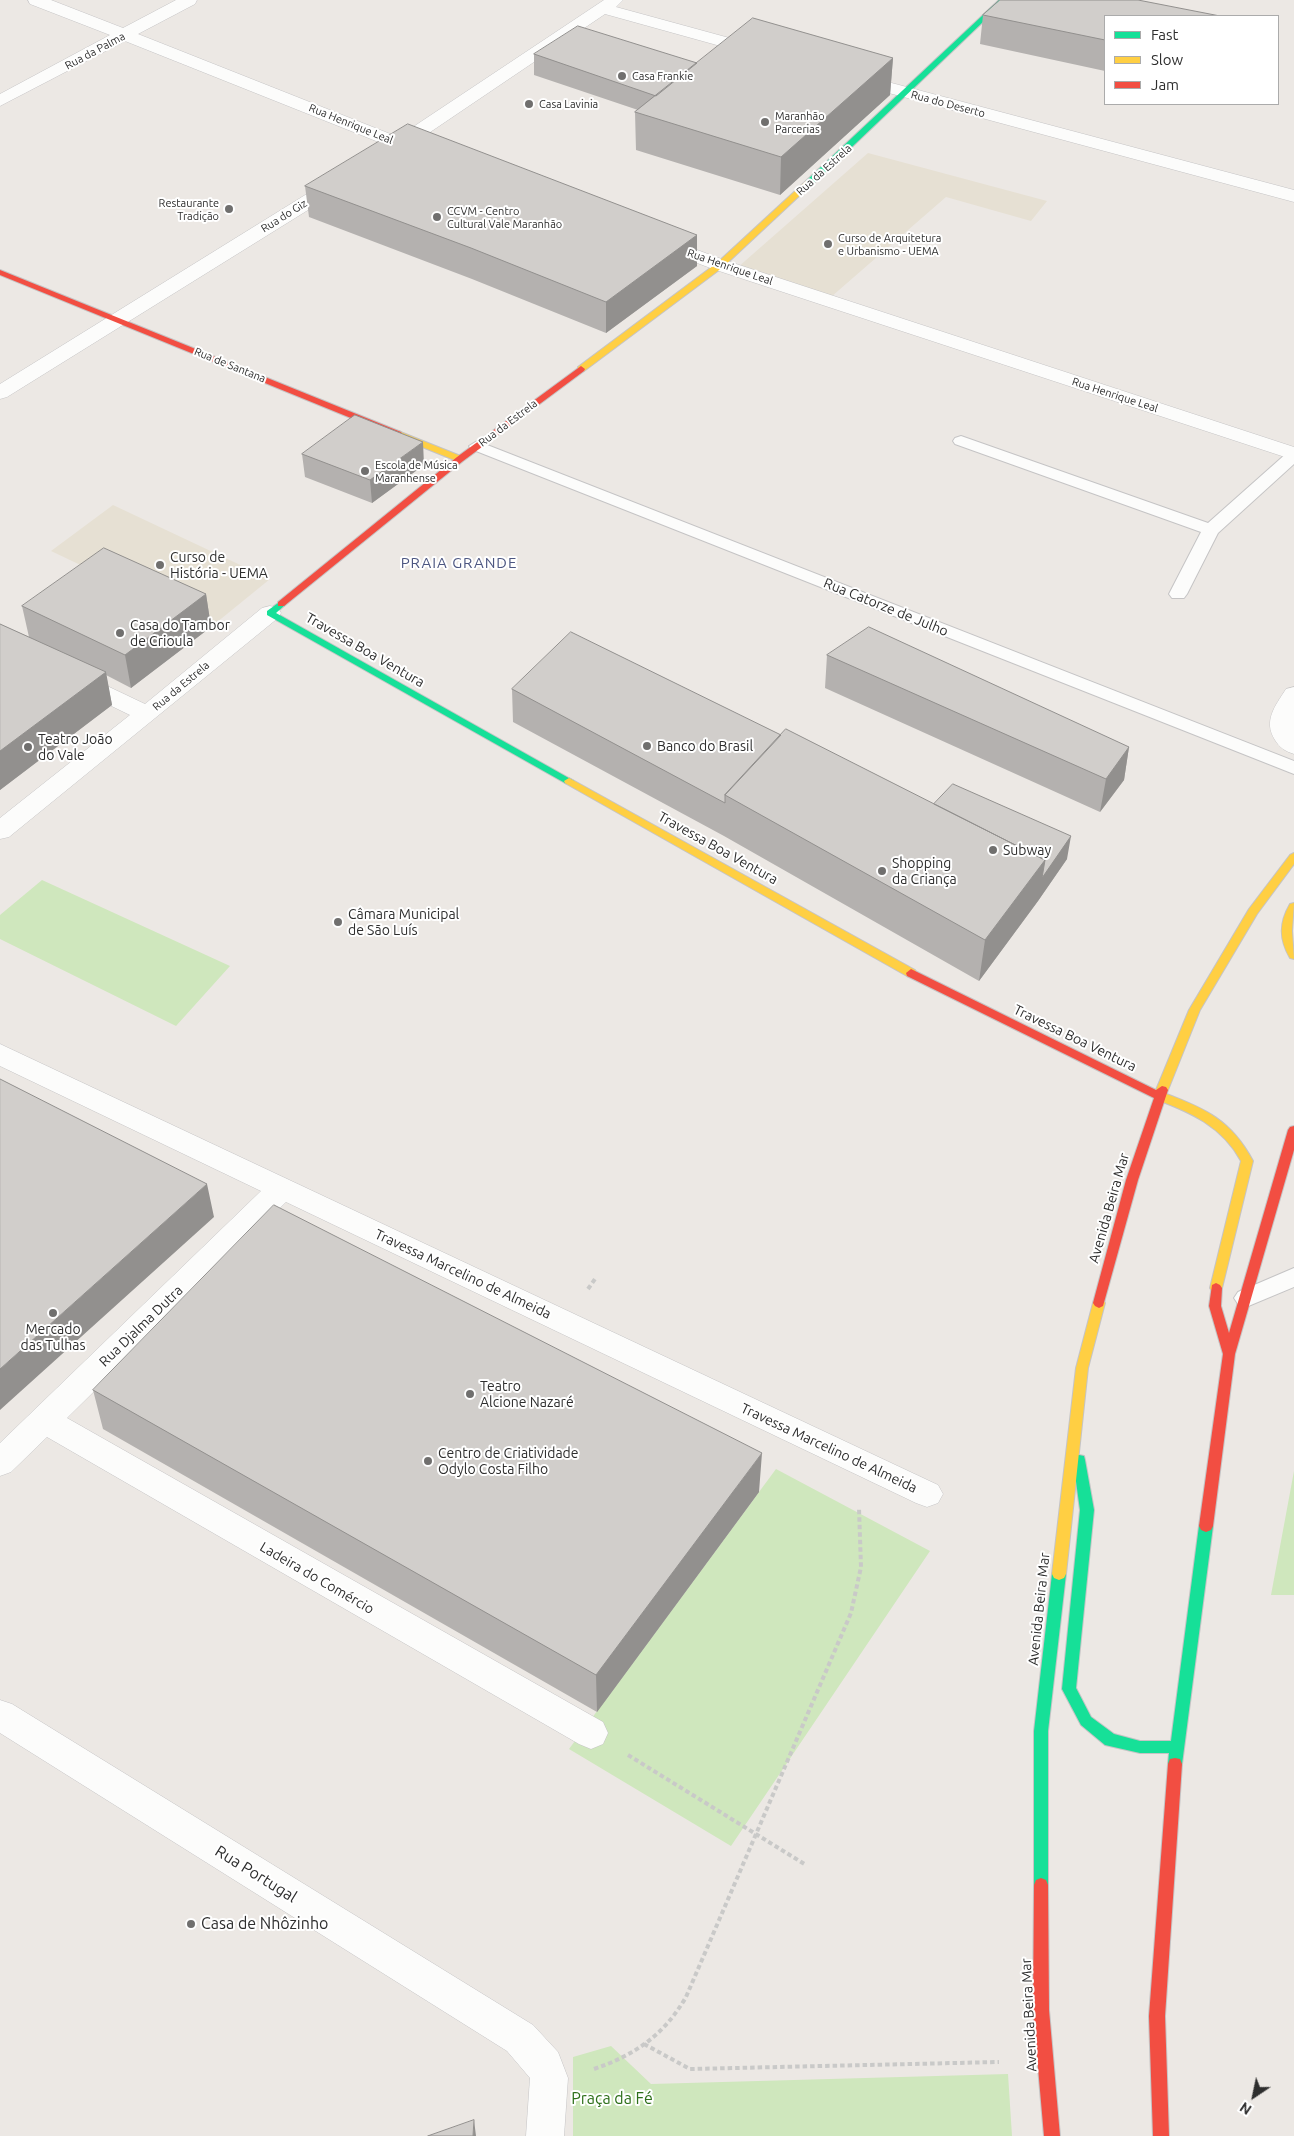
<!DOCTYPE html>
<meta charset="utf-8">
<style>
body{margin:0}
#map{position:relative;width:1294px;height:2136px;overflow:hidden;background:#ece8e4;font-family:Ubuntu,sans-serif}
canvas{display:block}
.legend{position:absolute;left:1104px;top:15px;width:175px;height:90px;box-sizing:border-box;background:#fff;border:1px solid #ababab;margin:0;padding:6px 9px;list-style:none;font-size:15px;color:#2e2e2e}
.legend li{display:flex;align-items:center;gap:10px;height:25px}
.legend b{width:25px;border:1px solid #ababab}
.north{position:absolute;left:1229px;top:2071px;width:50px;height:50px;-webkit-text-stroke:4px #fff;paint-order:stroke;rotate:214deg;font-size:14px;font-weight:700;line-height:20px;text-align:center;color:#2e2e2e}
.north::after{content:'';display:block;margin:auto;width:18px;height:22px;background:#2e2e2e;clip-path:polygon(50% 0,100% 100%,50% 72%,0 100%)}
</style>
<div id="map">
<canvas width="1294" height="2136"></canvas>
<ul class="legend">
<li><b style="height:6px;background:#16e098"></b>Fast</li>
<li><b style="height:6px;background:#ffcf43"></b>Slow</li>
<li><b style="height:6px;background:#f24e42"></b>Jam</li>
</ul>
<div class="north">N</div>
</div>
<script>
const ctx = document.querySelector('canvas').getContext('2d');
ctx.lineJoin = 'round';
function fillPath(path, color) { ctx.fillStyle = color; ctx.fill(path, 'evenodd'); }
function stroke(path, color, width, dash) { ctx.strokeStyle = color; ctx.lineWidth = width; ctx.lineCap = dash ? 'butt' : 'round'; ctx.setLineDash(dash || []); ctx.stroke(path); }
function drawText(font, color, halo, rows, align = 'center') {
  ctx.font = font + ' Ubuntu,sans-serif'; ctx.lineWidth = 4; ctx.setLineDash([]); ctx.textBaseline = 'middle'; ctx.strokeStyle = halo; ctx.fillStyle = color; for (const [text, x, y, turn = 0] of rows) {
    ctx.save(); ctx.translate(x, y); ctx.rotate((+turn || 0) * Math.PI / 180); ctx.textAlign = isNaN(turn) ? turn : align; if (halo) ctx.strokeText(text, 0, 0); ctx.fillText(text, 0, 0); ctx.restore();
  }
}
fillPath(new Path2D(`
 M868 153 1047 201 1031 221 946 197 831 297 737 268Z
 M113 505 270 579 211 627 51 551Z`), '#e6e0d3');
fillPath(new Path2D(`
 M42 880 230 966 176 1026 0 939V915Z
 M776 1469 930 1551 731 1846 569 1749Z
 M1294 1471V1595H1271Z
 M611 2046 651 2084 1008 2074 1012 2136H573V2057Z`), '#cfe7bd');
const lane = new Path2D(`
 M961 436 1208 523 1288 452 1294 450V464L1218 533 1187 594 1184 598H1172L1169 594 1201 532 955 444 953 441 955 438Z
 M477 441 1294 761V774L471 449 469 446Z
 M1294 1268V1287L1246 1307 1238 1304 1234 1298 1238 1292Z`);
const street = new Path2D(`
 M28 0H51L123 28 176 0H197L195 4 138 34 398 137 604 0H623L616 7 766 48 769 52 766 56 760 57 605 14 414 143 427 148 430 152 427 156 421 157 402 151 389 156 383 155 380 151 386 145 125 41 0 106V94L110 35 30 4Z
 M854 73 1294 190V202L848 82 845 78 848 74Z
 M338 177 345 179 347 183 345 187 7 397 0 399V384L331 179Z
 M662 237 727 261 1294 447V460L713 269 655 247 652 243 655 239Z
 M270 606 278 608 281 613 278 618 9 837 0 839V818L130 715 68 685 64 680 68 675 76 673 84 675 145 704 262 608Z
 M1294 687V754C1285 751 1280 748 1275 740 1263 721 1275 706 1286 689Z
 M0 1044 938 1485 943 1494 938 1503 927 1507 916 1503 286 1202 67 1418 603 1722 608 1733 603 1744 591 1749 579 1744 47 1437 11 1472 0 1476V1443L261 1191 0 1066Z
 M0 1700 12 1704 533 2025 558 2052 568 2078 564 2136H526L530 2078 507 2051 0 1733Z`);
const fast = new Path2D(`
 M999 0H1006L812 185H806V181Z
 M281 601 286 604 276 613 574 781 569 784 565 783 267 615V611Z
 M1079 1455 1084 1456 1085 1460 1094 1510 1076 1688 1091 1717 1114 1734 1140 1741H1171L1199 1526 1201 1522 1206 1520 1211 1522 1213 1526 1182 1764 1180 1769 1175 1770 1170 1769 1168 1764 1169 1753H1140L1105 1745 1081 1725 1062 1689 1080 1510 1073 1460 1074 1456Z
 M1059 1568 1064 1570 1066 1574 1048 1731V1885L1046 1890 1041 1892 1036 1890 1034 1885V1731L1052 1574 1054 1570Z`);
const slow = new Path2D(`
 M806 181 813 183 723 267 584 371H578V367L717 263Z
 M398 431 463 457 464 459 460 462 457 461 395 436V432Z
 M569 778 915 970 916 973 911 977 907 976 565 783 564 781Z
 M1294 853V864L1257 914 1200 1010 1168 1090 1164 1093C1206 1109 1231 1120 1253 1161L1222 1288 1220 1291 1216 1293 1212 1291 1210 1288 1241 1161C1222 1126 1190 1112 1155 1099L1153 1096 1158 1092 1156 1090 1189 1010 1249 909 1290 855Z
 M1294 903 1292 931 1294 959 1290 958C1279 939 1279 923 1290 904Z
 M1099 1298 1103 1300 1105 1303 1088 1368 1066 1574 1064 1578 1059 1580 1054 1578 1052 1574 1076 1368 1093 1303 1095 1300Z`);
const jam = new Path2D(`
 M0 270 401 432 402 434 401 436H395L0 275Z
 M581 366 585 369 584 371 463 461 284 606H278V602L457 457Z
 M911 969 1156 1090 1162 1086 1166 1087 1168 1090 1138 1180 1103 1306 1099 1308 1095 1306 1093 1303 1126 1180 1154 1098 907 976 906 973Z
 M1294 1126V1150L1235 1354 1213 1526 1211 1530 1206 1532 1201 1530 1199 1526 1223 1354 1209 1306 1212 1285 1216 1283 1220 1285 1222 1288 1221 1306 1229 1333 1288 1130 1290 1127Z
 M1175 1758 1180 1759 1182 1764 1165 2016 1169 2136H1153L1149 2016 1168 1764 1170 1759Z
 M1041 1878 1046 1880 1048 1885 1049 2010 1060 2136H1044L1033 2010 1034 1885 1036 1880Z`);
stroke(lane, '#c5c4c5', 2);
stroke(street, '#c5c4c5', 1);
stroke(fast, '#c5c4c5', 2);
stroke(slow, '#c5c4c5', 2);
stroke(jam, '#c5c4c5', 2);
stroke(new Path2D(`
 M588 1289 595 1279
 M628 1755 806 1865
 M644 2044 690 2069 999 2062
 M594 2069C635 2055 664 2035 686 1997L851 1613 861 1567 859 1508`), '#c9c9c8', 4, [4.5, 3]);
fillPath(lane, '#fcfcfb');
fillPath(street, '#fcfcfb');
fillPath(fast, '#16e098');
fillPath(slow, '#ffcf43');
fillPath(jam, '#f24e42');
fillPath(new Path2D(`
 M983 15 1105 16V71L980 44Z
 M534 54 697 63 893 58 890 95 780 195 636 150 635 112 638 110 534 75Z
 M305 186 697 235V266L606 333 472 279 309 217Z
 M302 454 424 465 372 503 305 477Z
 M206 594 211 627 131 688 106 675 112 705 0 790V624L29 637 22 606Z
 M827 655 1129 747 1124 780 1100 812 825 688Z
 M512 689 781 735 934 804 1067 859 1038 901 979 981 724 836 513 722Z
 M93 1390 759 1492 597 1712 103 1429Z`), '#b4b1af');
fillPath(new Path2D(`
 M893 58 890 95 780 195 781 157Z
 M697 235V266L606 333V302Z
 M423 442 424 465 372 503 370 480Z
 M206 594 211 627 131 688 125 655Z
 M106 672 112 705 0 790V751Z
 M1129 747 1124 780 1100 812 1106 779Z
 M1071 836 1067 859 1038 901 979 981 985 940 1045 860Z
 M207 1184 214 1217 0 1410V1369Z
 M762 1453 759 1492 597 1712 596 1675Z
 M474 2120 476 2136H473Z`), '#92908e');
const building = new Path2D(`
 M1000 0H1138L1220 16H1105V40L983 15Z
 M753 18 893 58 781 157 635 112Z
 M578 26 697 63 656 96 534 54Z
 M408 124 697 235 606 302 471 248 305 186Z
 M355 415 423 442 370 480 302 454Z
 M104 548 206 594 125 655 22 606Z
 M0 624 106 672 0 751Z
 M869 627 1129 747 1106 779 827 655Z
 M571 632 781 735 725 795V803L512 689Z
 M786 729 1045 860 985 940 725 795Z
 M953 784 1071 836 1042 878 1045 860 934 804Z
 M0 1079 207 1184 0 1369Z
 M274 1205 762 1453 596 1675 93 1390Z
 M474 2120 473 2136H428Z`);
fillPath(building, '#d1cecb');
stroke(building, '#92908e', 1);
for (const [x, y, r, color] of [
 [622,76,5,"#706f6e"],
 [529,104,5,"#706f6e"],
 [765,122,5,"#706f6e"],
 [229,209,5,"#706f6e"],
 [437,217,5,"#706f6e"],
 [828,244,5,"#706f6e"],
 [365,471,5,"#706f6e"],
 [160,565,5,"#706f6e"],
 [120,633,5,"#706f6e"],
 [647,746,5,"#706f6e"],
 [28,747,5,"#706f6e"],
 [993,850,5,"#706f6e"],
 [882,871,5,"#706f6e"],
 [338,922,5,"#706f6e"],
 [53,1313,5,"#706f6e"],
 [470,1394,5,"#706f6e"],
 [428,1461,5,"#706f6e"],
 [191,1924,5,"#706f6e"]
]) { const dot = new Path2D(); dot.arc(x, y, r, 0, 2 * Math.PI); ctx.fillStyle = color; ctx.fill(dot); stroke(dot, '#fff', 2); }
drawText('11px', '#2e2e2e', '#fff', [
 ["Rua da Palma",95,51,-28],
 ["Rua do Deserto",948,104,15],
 ["Rua Henrique Leal",351,124,22],
 ["Rua da Estrela",824,170,-42],
 ["Rua do Giz",284,216,-32],
 ["Rua Henrique Leal",730,267,19],
 ["Rua de Santana",230,365,22],
 ["Rua Henrique Leal",1115,395,18],
 ["Rua da Estrela",508,423,-37],
 ["Rua da Estrela",181,686,-40]
]);
drawText('11px', '#2e2e2e', '#fff', [
 ["Casa Frankie",632,76],
 ["Casa Lavinia",539,104],
 ["Maranhão",775,116],
 ["Parcerias",775,129],
 ["Restaurante",219,203,"right"],
 ["Tradição",219,216,"right"],
 ["CCVM - Centro",447,211],
 ["Cultural Vale Maranhão",447,224],
 ["Curso de Arquitetura",838,238],
 ["e Urbanismo - UEMA",838,251],
 ["Escola de Música",375,465],
 ["Maranhense",375,478]
], 'left');
drawText('14px', '#2e2e2e', '#fff', [
 ["Curso de",170,557],
 ["História - UEMA",170,573],
 ["Casa do Tambor",130,625],
 ["de Crioula",130,641],
 ["Teatro João",38,739],
 ["do Vale",38,755],
 ["Banco do Brasil",657,746],
 ["Subway",1003,850],
 ["Shopping",892,863],
 ["da Criança",892,879],
 ["Câmara Municipal",348,914],
 ["de São Luís",348,930],
 ["Mercado",53,1329,"center"],
 ["das Tulhas",53,1345,"center"],
 ["Teatro",480,1386],
 ["Alcione Nazaré",480,1402],
 ["Centro de Criatividade",438,1453],
 ["Odylo Costa Filho",438,1469]
], 'left');
drawText('14px', '#2e2e2e', '#fff', [
 ["Rua Catorze de Julho",886,607,22],
 ["Travessa Boa Ventura",365,650,30],
 ["Travessa Boa Ventura",718,848,29],
 ["Travessa Boa Ventura",1075,1038,26],
 ["Avenida Beira Mar",1109,1208,-74],
 ["Travessa Marcelino de Almeida",463,1274,25],
 ["Rua Djalma Dutra",141,1326,-44],
 ["Travessa Marcelino de Almeida",829,1448,25],
 ["Ladeira do Comércio",317,1578,30],
 ["Avenida Beira Mar",1039,1609,-84],
 ["Avenida Beira Mar",1029,2015,-93]
]);
ctx.letterSpacing = '1px';
drawText('15px', '#4c5681', '#fff', [
 ["PRAIA GRANDE",459,563]
]);
ctx.letterSpacing = '0px';
drawText('16px', '#2e2e2e', '#fff', [
 ["Rua Portugal",256,1874,32]
]);
drawText('16px', '#2e2e2e', '#fff', [
 ["Casa de Nhôzinho",201,1924]
], 'left');
drawText('16px', '#2d6f1a', '#fff', [
 ["Praça da Fé",612,2099]
]);
</script>
